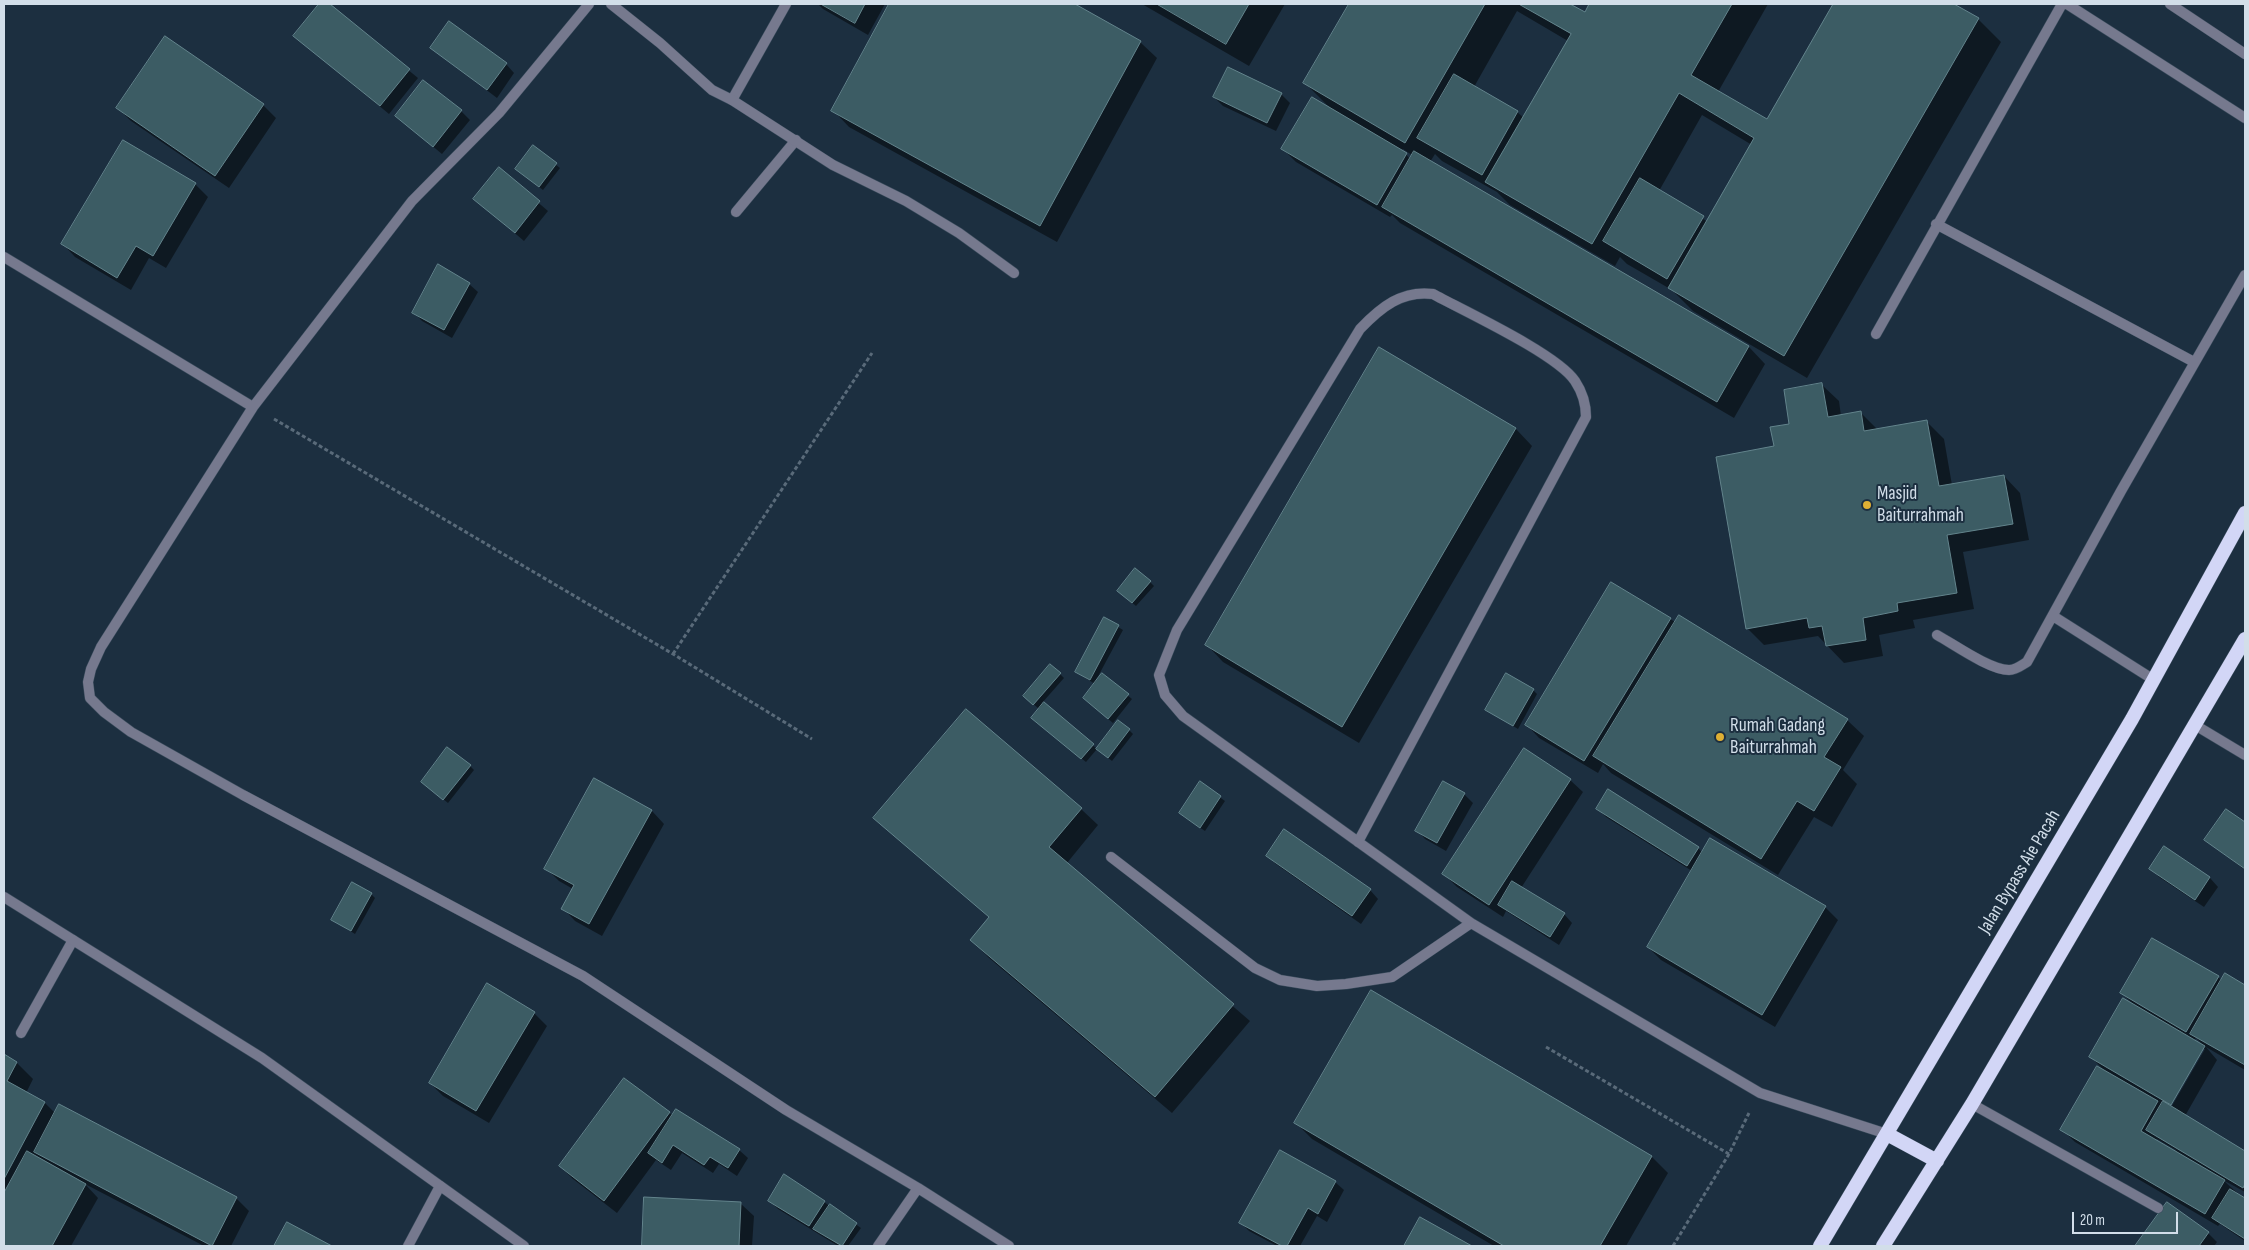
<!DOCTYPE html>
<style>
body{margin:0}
#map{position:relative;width:2249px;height:1250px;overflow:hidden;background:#1c2f40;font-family:"Sofia Sans Condensed",sans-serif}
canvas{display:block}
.frame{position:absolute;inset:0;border:5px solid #d2dee9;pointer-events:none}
.scale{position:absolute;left:2072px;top:1212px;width:106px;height:22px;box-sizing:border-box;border:2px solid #d2dee9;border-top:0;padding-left:6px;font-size:15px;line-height:18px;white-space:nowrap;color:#d2dee9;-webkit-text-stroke:4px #1c2f40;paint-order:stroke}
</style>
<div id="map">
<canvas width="2249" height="1250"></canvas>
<div class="frame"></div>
<div class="scale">20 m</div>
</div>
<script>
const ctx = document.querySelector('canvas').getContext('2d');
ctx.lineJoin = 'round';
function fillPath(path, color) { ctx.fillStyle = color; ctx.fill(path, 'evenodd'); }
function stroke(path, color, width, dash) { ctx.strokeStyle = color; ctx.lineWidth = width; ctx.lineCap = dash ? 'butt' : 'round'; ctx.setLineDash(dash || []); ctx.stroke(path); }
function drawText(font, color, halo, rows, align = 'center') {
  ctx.font = font + ' "Sofia Sans Condensed",sans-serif'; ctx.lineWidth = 4; ctx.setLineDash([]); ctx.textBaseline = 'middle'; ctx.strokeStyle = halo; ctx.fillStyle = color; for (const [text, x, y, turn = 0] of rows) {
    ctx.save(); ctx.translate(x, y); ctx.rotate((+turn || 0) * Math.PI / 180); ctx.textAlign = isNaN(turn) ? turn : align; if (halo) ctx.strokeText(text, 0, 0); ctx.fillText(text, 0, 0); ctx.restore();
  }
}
fillPath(new Path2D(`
 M321 4H328L418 78 389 114 295 36Z
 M818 4H885L868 35 823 9Z
 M891 4H1078L1076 6 1140 42 1157 58 1057 242 849 127 833 110Z
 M1142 4H1285L1249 66Z
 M1350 4H1568L1585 14 1591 4H1768L1718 92 1767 121 1835 4H1951L1978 19 2001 42 1807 378 1693 311 1672 290 1627 264 1620 257 1615 266 1510 205 1497 192 1442 161 1435 154 1430 162 1749 347 1765 364 1734 418 1400 223 1392 215 1390 217 1296 162 1283 149 1331 109 1305 83ZM1517 11 1568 41 1524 118 1517 112 1474 87ZM1702 115 1752 145 1708 222 1659 191ZM1403 149 1412 155 1410 159 1402 150Z
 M431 48 506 64 514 73 497 98Z
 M1281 94 1290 103 1276 131 1223 106 1214 97Z
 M263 105 276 118 229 188 131 121 118 108Z
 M461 111 470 120 442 154 396 116Z
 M533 147 560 168 543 190 521 173Z
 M499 169 548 211 524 241 475 199Z
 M195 184 208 197 166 268 149 258 131 290 75 257 63 244Z
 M469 284 478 292 452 338 422 321 414 312Z
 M1380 349 1516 429 1532 446 1359 743 1223 662 1207 645Z
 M1822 385 1839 401 1841 416 1860 412 1877 429 1927 422 1944 439 1952 485 2004 476 2020 493 2029 540 1963 552 1974 609 1913 620 1915 628 1879 635 1883 656 1844 663 1818 636 1764 645 1747 628 1775 447Z
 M1150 582 1154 586 1136 606 1123 595Z
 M1105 619 1123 630 1095 682 1103 675 1132 699 1113 723 1088 702 1095 684 1076 672Z
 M1670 619 1847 720 1864 736 1843 770 1857 784 1832 827 1814 817 1778 875 1611 773 1603 764 1598 773 1539 738 1527 725Z
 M1060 674 1064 678 1042 703 1097 749 1086 762 1037 722 1040 710 1025 696Z
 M1533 690 1537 694 1518 729 1487 710Z
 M1129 730 1133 734 1112 761 1102 753Z
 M470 766 474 770 448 803 422 782Z
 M594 780 652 811 664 824 602 936 575 921 563 908 573 889 559 881 546 868Z
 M1570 780 1583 792 1521 888 1564 914 1572 923 1559 945 1506 911 1503 917 1457 887 1444 874Z
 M1200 783 1225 801 1205 831 1184 817Z
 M1464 794 1473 803 1446 851 1425 839 1417 830Z
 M1081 809 1098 825 1067 863 1250 1021 1172 1113 988 957 972 940 990 918 875 818Z
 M1598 809 1698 848 1703 853 1825 907 1838 920 1775 1027 1661 960 1648 947 1692 871 1606 817Z
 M2226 810 2245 824V870L2206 840Z
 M2165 848 2210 878 2218 887 2204 907 2159 877 2151 868Z
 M1267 855 1370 890 1378 899 1361 924 1276 864Z
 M371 894 375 898 355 934 333 920Z
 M2225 975 2245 987V1070L2206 1047 2217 1060 2185 1116 2245 1153V1192L2223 1180 2245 1200V1241L2220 1224 2218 1226 2075 1142 2062 1129 2105 1071 2090 1056 2132 1003 2122 993 2218 977 2222 981ZM2196 1038 2204 1046 2194 1041ZM2202 1049H2205L2169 1111 2167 1110ZM2157 1139 2176 1150 2175 1152 2155 1141Z
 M1371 991 1652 1157 1668 1173 1626 1246H1494L1312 1139 1295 1122Z
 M534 1013 547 1026 489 1123 443 1096 430 1083Z
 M4 1055 17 1063 33 1079 26 1093 45 1103 55 1113 236 1198 249 1211 231 1246H204L85 1184 98 1198 71 1246H4Z
 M669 1113 739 1150 748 1158 737 1176 719 1164 713 1173 682 1153 671 1170 656 1160 617 1213 573 1179 560 1166Z
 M1335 1182 1344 1190 1327 1222 1317 1216 1300 1246H1277L1249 1231 1241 1223Z
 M645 1198 741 1204 754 1216 752 1246H643Z
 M770 1201 824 1202 861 1228 848 1246H838L778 1209Z
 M2167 1203 2208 1233 2217 1242 2214 1246H2136Z
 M1421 1219 1470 1246H1405Z
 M288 1223 330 1246H276Z`), '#0007');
const building = new Path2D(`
 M319 4H330L410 69 380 106 293 36Z
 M821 4H865L855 23Z
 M889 4H1075L1141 41 1040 226 831 111Z
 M1157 4H1249L1226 44Z
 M1349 4H1485L1405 143 1303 83Z
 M1519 4H1570L1585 12 1589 4H1732L1691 75 1767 119 1833 4H1954L1979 18 1784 356 1668 288 1754 138 1679 93 1592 244 1485 182 1571 34Z
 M449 21 507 63 487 90 430 48Z
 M165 36 264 104 215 176 116 108Z
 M1228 67 1282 93 1267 123 1213 97Z
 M1454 74 1518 111 1482 175 1417 138Z
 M423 80 462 110 433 147 395 116Z
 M1312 97 1407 153 1377 205 1281 149Z
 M123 140 196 183 153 256 136 246 117 278 61 244Z
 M533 145 557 163 539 187 515 169Z
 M1414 151 1749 346 1717 402 1382 207Z
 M499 167 540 201 515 233 473 199Z
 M1640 178 1704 216 1667 279 1603 241Z
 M438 264 470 283 444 330 412 313Z
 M1379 347 1516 428 1342 727 1205 645Z
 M1822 383 1828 417 1861 411 1864 431 1927 420 1939 486 2004 475 2013 524 1947 535 1957 593 1897 603 1898 611 1863 618 1866 640 1826 646 1822 626 1809 628 1807 618 1746 629 1716 457 1774 446 1770 427 1789 424 1784 390Z
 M1135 568 1151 581 1132 603 1117 591Z
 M1611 582 1671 618 1584 761 1525 725Z
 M1679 615 1848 719 1824 757 1841 767 1814 811 1797 801 1761 859 1593 756Z
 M1104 617 1119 625 1090 680 1075 672Z
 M1050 664 1061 673 1033 705 1023 696Z
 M1102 673 1129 694 1108 719 1083 698Z
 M1506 673 1534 689 1513 726 1485 710Z
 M1044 702 1094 744 1081 759 1031 718Z
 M966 709 1082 808 1049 847 1234 1004 1155 1097 970 940 989 917 873 818Z
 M1118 720 1130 729 1108 758 1096 749Z
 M447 747 471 765 443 800 421 782Z
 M1524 748 1571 779 1489 905 1442 874Z
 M594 778 652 810 589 924 561 909 574 885 544 869Z
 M1200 781 1221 796 1200 828 1179 813Z
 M1443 781 1465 793 1437 843 1415 831Z
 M1608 789 1699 847 1687 866 1596 809Z
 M2226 809 2245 822V869L2204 840Z
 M1284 829 1371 889 1352 916 1266 856Z
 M1710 838 1826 906 1762 1015 1647 947Z
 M2164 846 2210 877 2195 900 2149 869Z
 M1512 881 1565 913 1550 937 1498 905Z
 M352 882 372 893 351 931 331 920Z
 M2152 938 2219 976 2186 1032 2120 993Z
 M2225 973 2245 985V1065L2190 1034Z
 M487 983 535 1012 476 1111 429 1083Z
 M1371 990 1652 1156 1600 1246H1504L1294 1123Z
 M2123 998 2205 1046 2171 1105 2089 1057Z
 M4 1054 17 1062 7 1081 45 1102 4 1179Z
 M2097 1066 2158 1101 2141 1131 2225 1180 2205 1214 2060 1130Z
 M624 1078 670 1112 604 1201 559 1166Z
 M2163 1101 2245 1151V1184L2243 1188 2146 1130Z
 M59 1104 237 1197 212 1246 34 1152Z
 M676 1109 740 1149 728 1168 710 1157 704 1165 673 1145 662 1163 648 1153Z
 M1280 1150 1336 1181 1318 1214 1308 1208 1287 1246H1282L1239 1223Z
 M27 1151 86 1184 52 1246H4V1193Z
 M784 1174 825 1201 809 1226 768 1201Z
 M2230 1189 2245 1198V1239L2212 1218Z
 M644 1197 741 1202 739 1246H642Z
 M2167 1202 2209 1232 2199 1246H2135Z
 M830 1204 857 1223 842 1246 813 1229Z
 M1420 1217 1472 1246H1404Z
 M287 1222 332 1246H274Z`);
fillPath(building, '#3c5c64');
stroke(building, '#63848c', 1);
const service = new Path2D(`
 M2067 4 2245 118
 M2170 4 2245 54
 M732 100 786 4
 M736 212 796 140
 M1936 224 2194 362
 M1876 334 2062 4
 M2053 616 2154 680
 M1937 635C1955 645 1990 670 2009 670 2016 670 2022 665 2027 662L2121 491 2245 275
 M2195 725 2245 755
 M1358 842 1586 417C1586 403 1583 393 1575 381 1557 354 1466 312 1433 294 1402 290 1381 307 1360 329L1177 630 1159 675 1165 695 1183 716 1471 923 1760 1093 1887 1134
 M1111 857 1255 968 1280 980 1317 986 1346 984 1392 977 1471 923
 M21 1033 73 940
 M1972 1104 2158 1208
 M408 1246 440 1186`);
const minor = new Path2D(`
 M611 4 660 43 712 90 732 100 833 165 906 201 959 233 1014 273
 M4 257 253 407 101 647 91 669 88 682 90 698 104 712 131 732 243 795 583 976 786 1110 918 1188 1009 1246
 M253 407 412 201 499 113 589 4
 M4 897 262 1058 524 1246
 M878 1246 918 1188`);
const trunk = new Path2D(`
 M1887 1134 1937 1161
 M1820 1246 2132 719 2245 513
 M1883 1246 1972 1104 2245 639`);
stroke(service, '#394b5b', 11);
stroke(minor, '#394b5b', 11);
stroke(trunk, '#394b5b', 15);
stroke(new Path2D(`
 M274 419 673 654 812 739
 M673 654 872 353
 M1546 1047 1729 1154
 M1673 1246 1729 1154 1749 1113`), '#596a79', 3, [4, 2.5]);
stroke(service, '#76798e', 10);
stroke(minor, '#76798e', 10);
stroke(trunk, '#d2d6f6', 14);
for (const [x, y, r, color] of [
 [1867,505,5,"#dfb034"],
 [1720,737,5,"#dfb034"]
]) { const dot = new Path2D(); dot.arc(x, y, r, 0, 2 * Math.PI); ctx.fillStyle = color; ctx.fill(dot); stroke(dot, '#1c2f40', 2); }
drawText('19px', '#d2dee9', '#1c2f40', [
 ["Masjid",1877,494],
 ["Baiturrahmah",1877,516],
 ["Rumah Gadang",1730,726],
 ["Baiturrahmah",1730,748]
], 'left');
drawText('19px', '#d2dee9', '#1c2f40', [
 ["Jalan Bypass Aie Pacah",2020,872,-59]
]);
</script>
